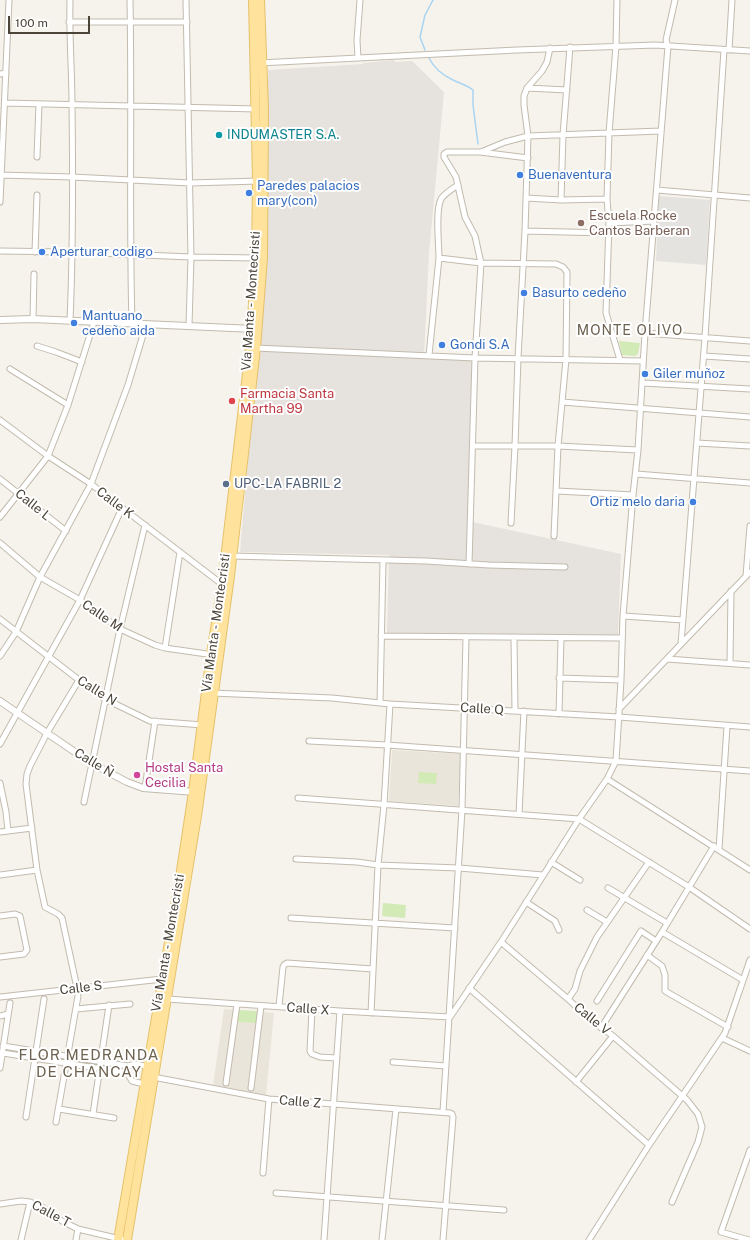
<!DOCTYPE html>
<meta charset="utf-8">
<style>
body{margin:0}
#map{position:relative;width:750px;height:1240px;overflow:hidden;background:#f6f3ec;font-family:"Public Sans",sans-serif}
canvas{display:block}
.scale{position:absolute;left:8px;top:16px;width:82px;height:18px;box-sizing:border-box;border:2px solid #4b4439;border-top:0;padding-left:5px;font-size:12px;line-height:14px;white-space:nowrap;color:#4b4439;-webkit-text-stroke:3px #fff;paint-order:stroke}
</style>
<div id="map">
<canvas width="750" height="1240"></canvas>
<div class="scale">100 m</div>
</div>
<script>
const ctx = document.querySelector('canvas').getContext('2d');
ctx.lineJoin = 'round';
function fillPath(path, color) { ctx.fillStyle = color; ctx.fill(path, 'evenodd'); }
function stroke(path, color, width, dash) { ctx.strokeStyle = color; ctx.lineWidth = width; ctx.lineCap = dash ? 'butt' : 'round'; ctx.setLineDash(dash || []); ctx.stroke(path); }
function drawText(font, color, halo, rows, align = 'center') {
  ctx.font = font + ' "Public Sans",sans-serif'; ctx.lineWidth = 4; ctx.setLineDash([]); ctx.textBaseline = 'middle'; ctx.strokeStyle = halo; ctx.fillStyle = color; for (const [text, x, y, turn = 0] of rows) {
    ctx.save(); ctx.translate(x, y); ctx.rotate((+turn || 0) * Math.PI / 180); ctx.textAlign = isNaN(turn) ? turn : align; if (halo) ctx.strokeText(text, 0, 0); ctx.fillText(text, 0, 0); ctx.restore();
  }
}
fillPath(new Path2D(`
 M392 750 461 754 458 806 389 801Z
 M224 1009 274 1013 266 1095 213 1085Z`), '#eae5da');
fillPath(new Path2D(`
 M395 60V62L412 61 444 92 429 253 424 357 472 359 468 521 621 554 618 635 387 633 389 555 240 552 266 247 268 70 363 64V63Z`), '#e6e2dd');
fillPath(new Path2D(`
 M619 341 640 343 638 354 635 356 622 355Z
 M419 772 437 773 436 784 418 783Z
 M383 903 406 905 405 918 382 916Z
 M239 1010 258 1011 257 1023 238 1022Z`), '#d2eab5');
fillPath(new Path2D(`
 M659 196 710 200 706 265 656 261Z`), '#e5e3e0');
stroke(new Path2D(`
 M425 50 420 37 425 15 433 0
 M429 58C434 68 442 75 453 80 459 83 467 85 473 90V105L478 144`), '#a9d4f2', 1.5);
const minor = new Path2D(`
 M70 0C69 35 72 71 72 106 73 178 73 250 70 321
 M130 0C132 108 129 216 132 324
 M186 0 191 257 189 326
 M617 0 616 46 609 133 607 199 609 223 606 313 620 360
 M69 22H187
 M729 50 732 0
 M358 58 357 40 360 0
 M259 63 517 50 655 45 750 51
 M0 74 6 73
 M527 88 567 90
 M5 103 257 109
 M481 152 505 142 528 136 661 131
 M37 157 39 104
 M0 175 72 177 190 183 259 181
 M458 185C452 189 445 193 441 199 435 211 439 244 439 258L481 263 556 264 563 267 567 272 566 359 558 446 554 536
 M657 190 750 198
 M526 198 561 200 607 199
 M561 200 563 135 570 47
 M0 202 9 0
 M609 223 654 221
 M525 231 608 233
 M0 251 73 252 191 257 258 258
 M35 252 37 195
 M33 319 34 274
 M645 333 750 341
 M37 346 56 352 82 362
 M255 348 475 358 643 361
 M429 355 439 258
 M704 356 750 359
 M10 369 68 405
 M643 383 750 389
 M562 402 750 417
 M0 420 48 456 91 484 223 585
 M697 443 750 446
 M473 446H558L638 450
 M636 474 750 483
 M0 479 66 531
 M557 491 633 495
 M0 517 48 456 68 405 94 322
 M511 523 515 446 518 358 525 231 528 136 524 105V96L527 88 542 71 547 62 550 48
 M0 543 40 577 80 600 120 629 155 645 165 648 214 655
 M231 556 426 561 489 565 565 567
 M469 564 475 358 481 263 475 236 465 217 456 177 444 157V154L447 152H480L528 158
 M746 576 750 526
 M623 616 683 620
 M0 619 79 680 105 699 150 721 203 725
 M381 636 622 638
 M514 637 515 711
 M681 644 705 337 724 50
 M165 648 180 552
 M0 656 16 632 40 577 91 484 128 385 146 325
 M667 659 750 665
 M730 663 731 591
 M559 678 621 680
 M212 693 332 698 390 704 619 717 750 727
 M380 703 383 561
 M619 709 750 572
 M559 714 561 638
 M309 741 387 745 750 771
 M0 744 80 600 122 508
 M607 779 750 870
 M0 783 6 812 8 831
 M145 788 155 721
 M298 798 579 819 689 887 750 929
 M84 802 120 629 145 525
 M519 814 524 711
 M0 832 32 828
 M719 849 727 726
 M296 859 357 862 378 865 459 868 543 875
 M551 862 580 880
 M0 875 37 870
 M608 888 667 923
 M526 902 555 921 559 930
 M587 910 607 922
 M0 916 15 914 20 916 27 950 24 954 0 957
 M291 918 455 928
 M662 932 743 980
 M501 942 568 999 585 1015 613 1036 687 1100 698 1114 702 1127 698 1142 672 1202
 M647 955 662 966 665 975V991L728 1027
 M77 988 62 918 58 914 45 907 37 870 26 784 27 774 30 766 47 733 79 680
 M469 988 649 1145
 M0 997 162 979
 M167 999 340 1011 450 1017 501 942 579 819 607 779 616 761 621 680 623 616 633 495 638 450 645 333 668 46 666 40 675 0
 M568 999 575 989 580 971 597 937 649 862
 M597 1001 641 931 656 941
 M279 1006 283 967 284 965 287 963 373 969
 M76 1009 130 1004
 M312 1009 310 1051 312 1054 320 1057 337 1058
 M371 1013 378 865 384 805 390 704
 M0 1016 8 1014
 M601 1028 662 932 714 846
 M722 1038 750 1051
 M3 1046 128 1066 135 1064 150 1067
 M3 1053 127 1073 132 1081 148 1085
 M393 1062 446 1066
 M0 1068 10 1003
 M153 1077 269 1099 450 1113 452 1114 453 1117 443 1240
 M576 1082 613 1036
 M226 1083 237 1004
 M251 1088 261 1006
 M59 1109 114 1118
 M443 1112 462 810 466 637
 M93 1114 109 1005
 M26 1117 44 999
 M56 1122 78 996
 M263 1173 269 1099
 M276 1193 504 1210
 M0 1204 21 1201 30 1202 42 1207 62 1221 78 1229 124 1240
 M21 1240 30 1202
 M76 1240 78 1229
 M324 1240 340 1011
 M382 1240 396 1109
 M589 1240 649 1145 725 1033 750 960
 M749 1240 721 1232 750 1150`);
const tertiary = new Path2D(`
 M0 320 33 319 254 329
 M0 701 91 763 127 782 143 788 195 792`);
const primary = new Path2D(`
 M118 1240 180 877 193 792 211 654 222 584 250 348 256 258 257 181 253 0
 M127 1240 197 816 230 576 256 348 263 258 264 109 260 0`);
stroke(minor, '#c2bbae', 7);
stroke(tertiary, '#c2bbae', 8);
stroke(primary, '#e6c16a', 10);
stroke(minor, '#fff', 5);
stroke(tertiary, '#fff', 6);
stroke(primary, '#ffe39c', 8);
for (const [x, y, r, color] of [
 [219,135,4,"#0f9aa8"],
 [520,175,4,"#3f7fe0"],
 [249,193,4,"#3f7fe0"],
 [581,223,4,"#8d6e63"],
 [42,252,4,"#3f7fe0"],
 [524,293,4,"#3f7fe0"],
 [74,323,4,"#3f7fe0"],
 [442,345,4,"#3f7fe0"],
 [645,374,4,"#3f7fe0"],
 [232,401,4,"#e0444e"],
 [226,484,4,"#5c6f8a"],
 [693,502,4,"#3f7fe0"],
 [137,775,4,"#d1479c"]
]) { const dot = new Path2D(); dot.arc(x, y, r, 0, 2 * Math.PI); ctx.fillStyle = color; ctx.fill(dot); stroke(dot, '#fff', 1.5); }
drawText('13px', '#0d838f', '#fff', [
 ["INDUMASTER S.A.",227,135]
], 'left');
drawText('13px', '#366cbe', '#fff', [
 ["Buenaventura",528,175],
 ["Paredes palacios",257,186],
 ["mary(con)",257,201],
 ["Aperturar codigo",50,252],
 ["Basurto cedeño",532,293],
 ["Mantuano",82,316],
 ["cedeño aida",82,331],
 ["Gondi S.A",450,345],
 ["Giler muñoz",653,374],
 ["Ortiz melo daria",685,502,"right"]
], 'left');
drawText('13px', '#785e54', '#fff', [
 ["Escuela Rocke",589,216],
 ["Cantos Barberan",589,231]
], 'left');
drawText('13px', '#4b4439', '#fff', [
 ["Vía Manta - Montecristi",251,301,-86],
 ["Calle K",115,503,37],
 ["Calle L",33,505,39],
 ["Calle M",102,616,34],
 ["Vía Manta - Montecristi",216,623,-82],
 ["Calle N",97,691,32],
 ["Calle Q",482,709,3],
 ["Calle Ñ",94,763,31],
 ["Vía Manta - Montecristi",168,943,-80],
 ["Calle S",81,988,-7],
 ["Calle X",308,1009,4],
 ["Calle V",592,1019,39],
 ["Calle Z",300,1102,5],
 ["Calle T",51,1214,28]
]);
drawText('13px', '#be3a42', '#fff', [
 ["Farmacia Santa",240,394],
 ["Martha 99",240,409]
], 'left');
drawText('13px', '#4e5e75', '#fff', [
 ["UPC-LA FABRIL 2",234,484]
], 'left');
drawText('13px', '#b23c85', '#fff', [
 ["Hostal Santa",145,768],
 ["Cecilia",145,783]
], 'left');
ctx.letterSpacing = '1px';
drawText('14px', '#6e6250', '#fff', [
 ["MONTE OLIVO",630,331]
]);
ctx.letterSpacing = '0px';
ctx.letterSpacing = '1px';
drawText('15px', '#6e6250', '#fff', [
 ["FLOR MEDRANDA",89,1055],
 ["DE CHANCAY",89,1072]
]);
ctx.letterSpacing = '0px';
</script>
